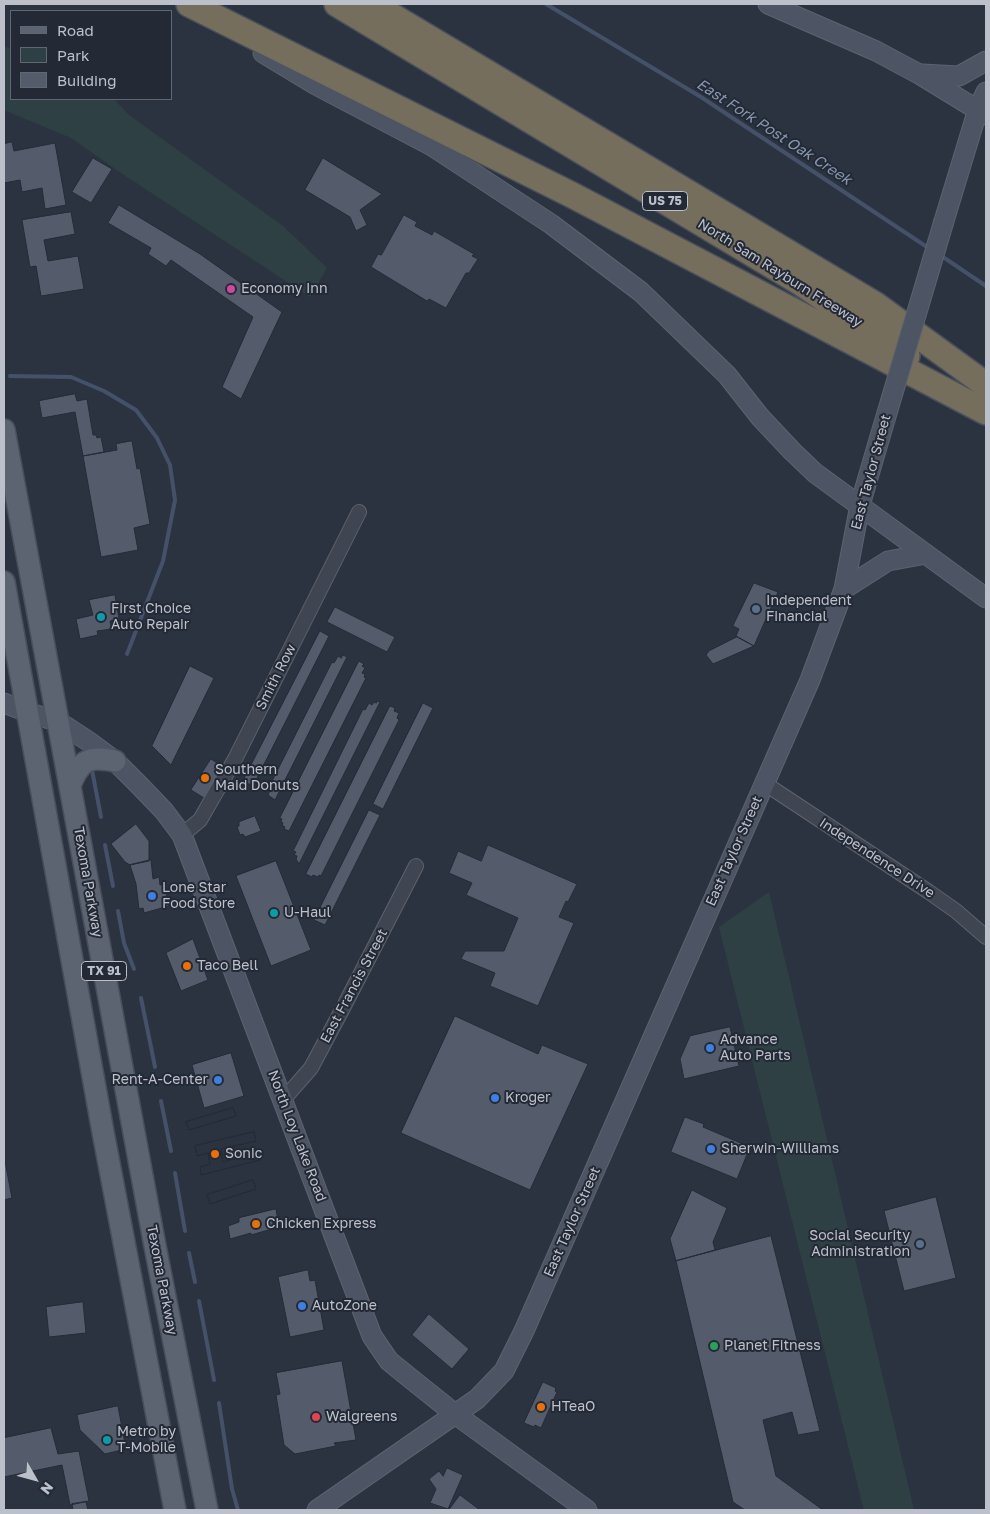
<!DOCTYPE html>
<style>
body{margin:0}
#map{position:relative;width:990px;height:1514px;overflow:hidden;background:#2b3341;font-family:"Golos Text",sans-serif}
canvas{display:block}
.frame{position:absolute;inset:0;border:5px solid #bcc0cb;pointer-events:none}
.legend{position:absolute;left:10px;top:10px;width:162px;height:90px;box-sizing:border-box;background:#232a36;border:1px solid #606672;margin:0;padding:6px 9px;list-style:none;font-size:15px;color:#bcc0cb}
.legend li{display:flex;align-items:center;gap:10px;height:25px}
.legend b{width:25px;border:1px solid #606672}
.north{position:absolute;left:10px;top:1454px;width:50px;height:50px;-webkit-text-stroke:4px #232a36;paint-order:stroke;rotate:128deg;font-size:14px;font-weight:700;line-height:20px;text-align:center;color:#bcc0cb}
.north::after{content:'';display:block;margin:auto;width:18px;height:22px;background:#bcc0cb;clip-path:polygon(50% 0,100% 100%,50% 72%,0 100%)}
</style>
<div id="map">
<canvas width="990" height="1514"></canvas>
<div class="frame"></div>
<ul class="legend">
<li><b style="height:6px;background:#5d6471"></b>Road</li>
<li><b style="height:14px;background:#2e4043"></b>Park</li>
<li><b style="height:14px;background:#545c6b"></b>Building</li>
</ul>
<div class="north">N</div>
</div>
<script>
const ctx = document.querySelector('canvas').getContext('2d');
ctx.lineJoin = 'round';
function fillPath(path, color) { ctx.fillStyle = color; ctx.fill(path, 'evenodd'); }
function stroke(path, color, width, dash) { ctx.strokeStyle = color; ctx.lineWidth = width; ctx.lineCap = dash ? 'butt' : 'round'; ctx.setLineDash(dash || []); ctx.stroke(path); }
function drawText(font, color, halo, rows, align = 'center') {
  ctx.font = font + ' "Golos Text",sans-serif'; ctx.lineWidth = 4; ctx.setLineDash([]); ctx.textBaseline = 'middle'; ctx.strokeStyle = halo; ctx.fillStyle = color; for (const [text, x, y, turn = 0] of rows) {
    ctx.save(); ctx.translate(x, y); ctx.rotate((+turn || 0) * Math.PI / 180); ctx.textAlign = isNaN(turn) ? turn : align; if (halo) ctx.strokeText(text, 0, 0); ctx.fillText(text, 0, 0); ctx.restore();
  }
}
fillPath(new Path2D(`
 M4 46 11 49V99H114L129 115 283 226 327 268 310 297 121 173 71 138 4 110Z
 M769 892 914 1510H864L719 927Z`), '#2e4043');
stroke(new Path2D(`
 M546 4 701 97 930 249
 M940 255 986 286
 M10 376 71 377 104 391 136 410 157 438 170 465 175 500 163 561 127 654
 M92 770 101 817
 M105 845 113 886
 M118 911 124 943 134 969
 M141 998 155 1067
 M161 1101 171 1151
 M175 1173 185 1231
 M189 1253 195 1282
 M199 1301 214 1380
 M219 1403 232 1489 238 1510`), '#445169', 4);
const building = new Path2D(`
 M12 142 14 151 55 143 66 205 45 209 42 188 22 192 20 180 4 183V144Z
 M93 158 112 169 91 203 72 192Z
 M323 158 382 194 360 210 367 225 356 231 350 217 305 190Z
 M119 205 200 254 282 312 241 399 222 387 253 317 171 260 166 266 148 254 151 248 108 223Z
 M71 212 75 234 44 240 48 261 78 256 84 289 41 296 36 266 30 267 22 220Z
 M404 215 417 222 415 226 432 235 434 231 474 254 472 256 478 259 469 273H466L446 308 429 299 427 301 371 267 378 254 381 255Z
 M75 394 77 401 87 399 93 435H96L97 438 101 437 104 452 83 456 75 412 42 418 39 401Z
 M132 441 137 469 140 468 150 524 134 528 138 550 101 557 83 456 117 450 116 444Z
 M754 583 778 592 754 646 736 636 739 629 733 626Z
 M115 595 119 619 110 621 112 629 97 631 98 635 80 639 76 619 93 615 89 600Z
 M335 607 395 637 387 652 327 622Z
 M320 631 329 636 253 786 243 781Z
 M737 637 754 646 713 664 706 655 709 651Z
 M343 655 347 657 275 800 268 795 272 786 270 785 332 662 334 663 338 656 341 658Z
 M359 661 364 664 362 666 365 668 362 673 365 674 364 677 366 678 289 831 284 829 285 827 282 825 283 823 281 821 282 819 280 818Z
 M190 666 214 678 171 765 152 746Z
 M377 701 380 702 299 864 296 859 297 856 294 855 296 852 293 851 363 709 365 710 369 703 372 705 374 702 376 703Z
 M423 703 433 708 383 809 373 804Z
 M390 706 395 708 394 711 399 713 397 718 399 720 321 876 319 875 318 877 313 875 312 877 306 874Z
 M211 759 223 767 204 798 191 790Z
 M369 810 380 815 325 925 314 920Z
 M255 816 261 831 245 837 243 834 240 835 237 827 239 826V822Z
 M136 824 149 841V861L130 865 125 862 111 844Z
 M488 845 577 884 568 902 566 901 559 917 574 923 538 1006 490 986 495 973 461 959 465 951H504L518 918 466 895 472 883 449 873 458 851 481 861Z
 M151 860 153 879 159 877 160 885 164 884 169 906 144 913 143 908 139 909 136 884 130 865Z
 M276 861 311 950 271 966 236 876Z
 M193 939 208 980 181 991 166 953Z
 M455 1016 538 1054 542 1045 588 1064 530 1190 401 1133Z
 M730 1027 739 1066 684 1079 680 1059 690 1036Z
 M231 1053 244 1096 204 1108 192 1065Z
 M233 1108 236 1116 189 1130 186 1122Z
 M233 1108 236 1116 189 1130 186 1122Z
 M685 1117 704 1124 703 1127 750 1147 737 1179 671 1152Z
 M254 1132 256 1141 221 1149 223 1162 259 1152 260 1160 201 1175 200 1167 210 1164 208 1153 197 1156 195 1146Z
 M254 1132 256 1141 221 1149 223 1162 259 1152 260 1160 201 1175 200 1167 210 1164 208 1153 197 1156 195 1146Z
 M4 1156 12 1198 4 1200Z
 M253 1180 256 1189 210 1204 207 1195Z
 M253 1180 256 1189 210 1204 207 1195Z
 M692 1190 727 1208 713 1242 715 1250 676 1261 670 1239Z
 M936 1197 956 1278 904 1291 884 1211Z
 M276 1209 279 1227 251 1235V1233L230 1239 228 1226 239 1222V1218Z
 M771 1236 820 1431 798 1435 792 1412 763 1420 776 1476 823 1510H745L733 1502 676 1261Z
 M308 1270 310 1281 315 1280 324 1330 290 1337 278 1277Z
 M83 1302 86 1333 49 1337 46 1307Z
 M429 1314 469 1349 452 1369 412 1335Z
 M342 1361 356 1440 334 1443 336 1446 295 1454 284 1445 276 1395 280 1394 276 1373Z
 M543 1382 556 1388 555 1391 557 1392 541 1428 535 1425 534 1427 524 1423Z
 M118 1406 126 1449 105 1454 80 1430 77 1415Z
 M51 1428 58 1454 79 1451 89 1501 70 1505 62 1465 4 1477V1438Z
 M447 1468 463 1475 448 1509 430 1503 436 1489 429 1479 439 1471 443 1476Z
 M460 1495 480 1510H449Z
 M86 1502 88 1510H73L72 1504Z`);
fillPath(building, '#545c6b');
stroke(building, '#252c38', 1);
const street = new Path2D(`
 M764 783 929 892 956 911 986 937
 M182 835 200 820 235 759 359 512
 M283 1100 311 1068 343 1008 416 866`);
const secondary = new Path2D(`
 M768 4 876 51 919 74 986 115
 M263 53 316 85 432 146 551 224 641 292 727 375 760 417 792 451 815 473 986 598
 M922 74 959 76 986 61
 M944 221 978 109 986 92
 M844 589 888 561 926 554
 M4 703 27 712 59 722 88 741 115 761 140 786 164 811 182 835 372 1336 389 1361 410 1378 455 1414 587 1510
 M317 1510 477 1399 504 1371 524 1331 810 680 844 589 860 505 879 440`);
const primary = new Path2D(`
 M4 430 155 1246 207 1510
 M4 582 103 1132 175 1510
 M70 785C81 759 89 756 115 761`);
const highway = new Path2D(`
 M189 4 572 195 986 412
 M337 4 801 283 907 356
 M372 4 876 305 986 385`);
stroke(street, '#5d636e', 16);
stroke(secondary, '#5d636e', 21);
stroke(primary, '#484e5a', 24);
stroke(highway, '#49505b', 28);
stroke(street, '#3f4551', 14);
stroke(secondary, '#4d5463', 19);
stroke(primary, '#5d6471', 21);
stroke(highway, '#766e5d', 25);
const secondaryBridge = new Path2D(`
 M879 440 944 221`);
stroke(secondaryBridge, '#5d636e', 21, []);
stroke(secondaryBridge, '#4d5463', 19);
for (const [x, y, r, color] of [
 [231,289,5,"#d1479c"],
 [756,609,5,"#5c6f8a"],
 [101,617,5,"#0f9aa8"],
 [205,778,5,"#e8710a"],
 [152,896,5,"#3f7fe0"],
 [274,913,5,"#0f9aa8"],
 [187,966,5,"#e8710a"],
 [710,1048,5,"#3f7fe0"],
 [218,1080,5,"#3f7fe0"],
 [495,1098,5,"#3f7fe0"],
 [711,1149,5,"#3f7fe0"],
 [215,1154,5,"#e8710a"],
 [256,1224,5,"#e8710a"],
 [920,1244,5,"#5c6f8a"],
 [302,1306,5,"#3f7fe0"],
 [714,1346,5,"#2e9e5b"],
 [541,1407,5,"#e8710a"],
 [316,1417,5,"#e0444e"],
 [107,1440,5,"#0f9aa8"]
]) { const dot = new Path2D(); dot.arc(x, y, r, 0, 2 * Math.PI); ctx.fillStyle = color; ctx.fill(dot); stroke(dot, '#232a36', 2); }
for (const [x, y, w] of [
 [665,201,45],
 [104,971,45]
]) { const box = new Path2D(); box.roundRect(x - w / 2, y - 9.5, w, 19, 4); ctx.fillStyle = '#232a36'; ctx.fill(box); stroke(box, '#bcc0cb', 1); }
drawText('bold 12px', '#bcc0cb', null, [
 ["US 75",665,201],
 ["TX 91",104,971]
]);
drawText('14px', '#bcc0cb', '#232a36', [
 ["North Sam Rayburn Freeway",780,273,32],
 ["East Taylor Street",871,472,-75],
 ["Smith Row",276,677,-63],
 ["East Taylor Street",734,851,-66],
 ["Independence Drive",877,858,33],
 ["Texoma Parkway",88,882,80],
 ["East Francis Street",354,986,-62],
 ["North Loy Lake Road",297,1136,69],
 ["East Taylor Street",572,1222,-66],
 ["Texoma Parkway",162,1280,79]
]);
drawText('14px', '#bcc0cb', '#232a36', [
 ["Economy Inn",241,289],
 ["Independent",766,601],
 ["Financial",766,617],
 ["First Choice",111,609],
 ["Auto Repair",111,625],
 ["Southern",215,770],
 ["Maid Donuts",215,786],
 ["Lone Star",162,888],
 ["Food Store",162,904],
 ["U-Haul",284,913],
 ["Taco Bell",197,966],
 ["Advance",720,1040],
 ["Auto Parts",720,1056],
 ["Rent-A-Center",208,1080,"right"],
 ["Kroger",505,1098],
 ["Sherwin-Williams",721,1149],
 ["Sonic",225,1154],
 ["Chicken Express",266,1224],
 ["Social Security",910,1236,"right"],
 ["Administration",910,1252,"right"],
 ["AutoZone",312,1306],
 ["Planet Fitness",724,1346],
 ["HTeaO",551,1407],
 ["Walgreens",326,1417],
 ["Metro by",117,1432],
 ["T-Mobile",117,1448]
], 'left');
drawText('italic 15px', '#8695ae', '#232a36', [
 ["East Fork Post Oak Creek",774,132,33]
]);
</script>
